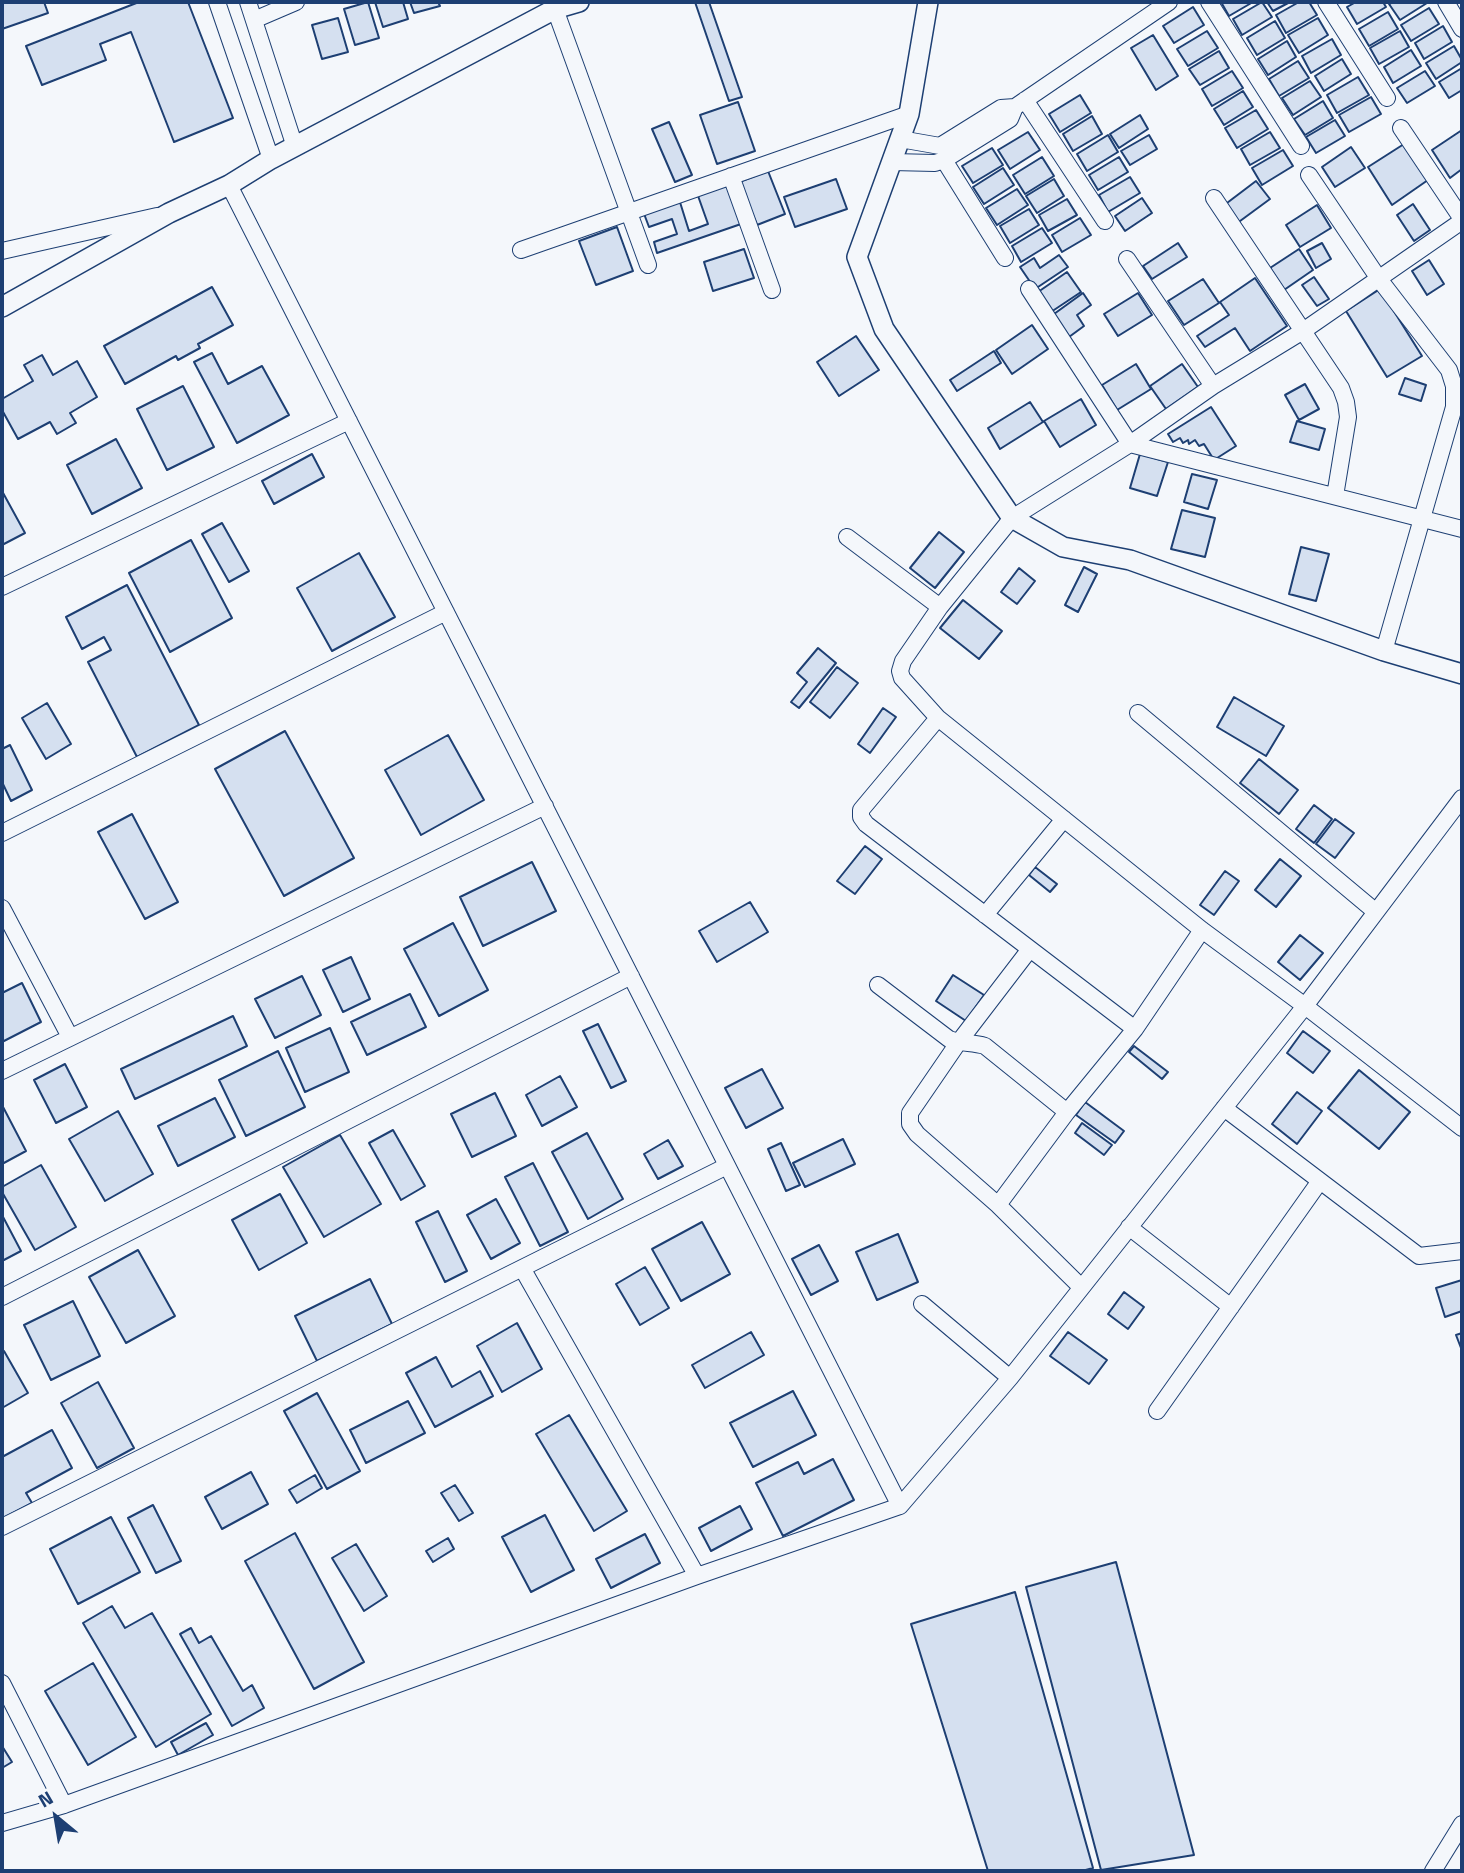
<!DOCTYPE html>
<style>
body{margin:0}
#map{position:relative;width:1464px;height:1873px;overflow:hidden;background:#f4f7fb;font-family:"Titillium Web",sans-serif}
canvas{display:block}
.frame{position:absolute;inset:0;border:4px solid #1d3f73;pointer-events:none}
.north{position:absolute;left:21px;top:1782px;width:70px;height:70px;-webkit-text-stroke:5px #f4f7fb;paint-order:stroke;rotate:330deg;font-size:19px;font-weight:700;line-height:28px;text-align:center;color:#1d3f73}
.north::after{content:'';display:block;margin:auto;width:24px;height:32px;background:#1d3f73;clip-path:polygon(50% 0,100% 100%,50% 72%,0 100%)}
</style>
<div id="map">
<canvas width="1464" height="1873"></canvas>
<div class="frame"></div>
<div class="north">N</div>
</div>
<script>
const ctx = document.querySelector('canvas').getContext('2d');
ctx.lineJoin = 'round';
function fillPath(path, color) { ctx.fillStyle = color; ctx.fill(path, 'evenodd'); }
function stroke(path, color, width, dash) { ctx.strokeStyle = color; ctx.lineWidth = width; ctx.lineCap = dash ? 'butt' : 'round'; ctx.setLineDash(dash || []); ctx.stroke(path); }
const building = new Path2D(`
 M2 2H44L48 13 2 29Z
 M139 2H188L233 118 174 142 131 32 100 44 106 60 42 85 26 46Z
 M368 2 379 38 355 45 344 9Z
 M375 2H403L408 19 383 27Z
 M410 2H438L440 6 414 13Z
 M695 2H709L742 97 729 101Z
 M1221 2H1253L1229 16Z
 M1262 2 1272 17 1242 35 1233 19Z
 M1267 2H1290L1273 11Z
 M1299 2H1309L1317 15 1286 33 1276 15Z
 M1356 2H1383L1386 7 1357 24 1347 7Z
 M1393 2H1426L1427 3 1400 20 1389 4Z
 M1193 7 1204 25 1174 43 1163 26Z
 M1429 8 1439 24 1411 41 1401 25Z
 M1388 12 1398 29 1369 46 1359 29Z
 M338 18 348 52 322 59 312 25Z
 M1318 18 1328 35 1299 53 1288 35Z
 M1275 21 1285 38 1257 55 1247 38Z
 M1443 26 1452 42 1424 59 1415 43Z
 M1207 31 1218 48 1188 66 1177 49Z
 M1400 31 1409 47 1379 64 1370 48Z
 M1153 35 1178 76 1156 90 1131 48Z
 M1332 39 1341 55 1311 73 1302 56Z
 M1287 41 1296 57 1268 75 1258 59Z
 M1454 46 1462 60V62L1436 79 1426 63Z
 M1411 50 1421 66 1393 83 1384 67Z
 M1219 51 1229 68 1200 85 1189 69Z
 M1342 59 1351 74 1324 91 1315 76Z
 M1298 61 1309 78 1279 96 1269 79Z
 M1462 68V90L1449 98 1439 82Z
 M1232 71 1243 88 1212 106 1202 89Z
 M1425 71 1435 86 1407 103 1397 88Z
 M1358 77 1369 95 1337 113 1327 95Z
 M1310 81 1321 97 1293 115 1282 98Z
 M1243 91 1253 107 1224 125 1214 109Z
 M1080 95 1091 113 1060 132 1049 114Z
 M1371 97 1381 114 1349 132 1339 115Z
 M1323 101 1333 118 1305 135 1294 119Z
 M738 102 755 151 717 164 700 115Z
 M1256 110 1268 129 1237 148 1225 128Z
 M1140 115 1148 129 1119 148 1110 134Z
 M1092 116 1102 134 1073 151 1063 134Z
 M1335 120 1345 136 1316 153 1306 137Z
 M669 122 692 175 675 182 652 129Z
 M1462 130V169L1450 178 1432 150Z
 M1028 132 1040 150 1010 169 998 150Z
 M1270 132 1280 148 1250 165 1241 149Z
 M1108 135 1118 152 1087 171 1077 154Z
 M1149 135 1157 149 1130 165 1121 151Z
 M1404 144 1428 180 1392 205 1368 167Z
 M1351 147 1365 168 1335 187 1322 167Z
 M992 148 1003 165 973 183 962 166Z
 M1283 150 1293 166 1262 185 1252 168Z
 M1042 157 1054 176 1025 194 1013 175Z
 M1119 157 1128 172 1098 190 1089 175Z
 M1003 168 1014 185 984 204 973 187Z
 M768 171 785 214 757 225 739 182Z
 M1130 177 1140 193 1108 212 1099 195Z
 M836 179 847 209 795 227 784 197Z
 M1054 179 1064 196 1037 213 1026 196Z
 M1256 181 1270 199 1236 224 1223 206Z
 M726 183 741 224 657 253 654 242 677 234 672 219 649 227 643 211 679 199 689 231 708 224 697 193Z
 M1017 189 1028 205 997 225 986 208Z
 M1142 198 1152 213 1125 231 1115 216Z
 M1067 199 1077 215 1048 231 1039 215Z
 M1413 204 1430 230 1414 241 1397 215Z
 M1317 205 1331 228 1300 247 1286 225Z
 M1029 209 1039 225 1010 243 1000 226Z
 M1080 218 1091 235 1062 252 1052 235Z
 M617 227 633 271 596 285 579 241Z
 M1042 228 1052 243 1021 262 1012 246Z
 M1178 243 1187 257 1152 279 1143 266Z
 M1322 243 1331 259 1316 268 1307 251Z
 M744 249 754 278 713 291 704 262Z
 M1299 249 1313 270 1284 290 1270 268Z
 M1059 255 1068 267 1035 289 1020 267 1034 258 1040 268Z
 M1429 260 1444 284 1427 295 1412 271Z
 M1067 272 1081 292 1051 312 1038 292Z
 M1314 277 1329 299 1317 306 1302 285Z
 M1255 278 1287 326 1250 351 1235 328 1205 347 1197 336 1229 315 1220 302Z
 M1203 279 1219 303 1184 325 1168 301Z
 M212 287 233 325 198 344 200 348 178 360 176 356 125 384 104 346Z
 M1380 289 1422 356 1387 377 1346 311Z
 M1083 293 1091 305 1077 315 1084 326 1069 337 1054 314Z
 M1138 293 1152 315 1118 336 1104 314Z
 M1032 325 1048 349 1012 374 996 350Z
 M856 336 879 370 839 396 817 362Z
 M994 351 1001 363 957 391 950 380Z
 M212 353 228 384 262 366 289 415 237 443 194 362Z
 M42 355 53 375 77 361 97 397 70 413 76 423 57 434 50 422 18 439 2 410V399L33 381 24 365Z
 M1136 364 1151 389 1117 410 1102 385Z
 M1182 364 1198 387 1166 409 1150 386Z
 M1405 378 1426 385 1421 401 1399 394Z
 M1305 384 1319 409 1299 420 1285 395Z
 M183 386 214 447 167 470 137 409Z
 M1081 399 1096 425 1060 447 1044 421Z
 M1030 402 1043 422 1000 449 988 428Z
 M1211 407 1236 446 1214 460 1204 444 1199 446 1195 440 1189 444 1188 440 1183 443 1180 438 1173 442 1168 434Z
 M1297 421 1325 429 1319 450 1290 442Z
 M116 439 142 488 92 514 67 465Z
 M312 454 324 477 274 504 262 481Z
 M1140 454 1168 462 1157 496 1130 488Z
 M1192 474 1217 480 1208 509 1184 502Z
 M2 491 25 533 2 545Z
 M1182 510 1215 518 1205 557 1171 549Z
 M222 523 249 571 229 582 202 534Z
 M939 532 964 552 935 588 910 568Z
 M191 540 232 618 170 652 129 573Z
 M1301 547 1329 554 1316 601 1289 594Z
 M359 553 395 617 332 651 297 588Z
 M1084 567 1097 574 1078 612 1065 605Z
 M1019 568 1035 581 1017 604 1001 592Z
 M127 585 199 725 137 757 88 662 111 650 104 637 82 649 66 617Z
 M963 600 1002 631 979 659 940 628Z
 M818 648 836 663 799 708 791 702 807 682 797 673Z
 M837 667 858 683 830 718 810 702Z
 M1234 697 1284 726 1266 756 1217 727Z
 M47 703 71 744 46 759 22 718Z
 M883 708 896 717 870 753 858 744Z
 M285 731 354 858 284 896 215 769Z
 M448 735 484 800 421 835 385 770Z
 M10 745 32 790 11 801 2 782V749Z
 M1259 759 1298 790 1279 814 1240 783Z
 M1314 805 1332 819 1314 843 1296 829Z
 M132 814 178 902 145 919 98 832Z
 M1335 819 1354 833 1335 858 1316 844Z
 M865 846 882 859 855 894 837 881Z
 M1280 859 1301 876 1276 907 1255 890Z
 M532 862 556 911 483 946 460 897Z
 M1035 867 1057 884 1050 892 1029 875Z
 M1225 871 1239 881 1214 915 1200 905Z
 M750 902 768 932 717 962 699 931Z
 M453 923 488 990 439 1016 404 949Z
 M1300 935 1323 953 1300 980 1278 962Z
 M351 957 370 999 343 1012 323 970Z
 M953 975 984 995 966 1021 936 1001Z
 M302 976 321 1015 275 1038 255 999Z
 M22 983 41 1022 2 1042V993Z
 M410 994 426 1027 367 1055 351 1022Z
 M233 1016 247 1046 135 1099 121 1069Z
 M598 1024 626 1081 611 1088 583 1031Z
 M330 1028 349 1072 305 1092 286 1048Z
 M1303 1031 1330 1051 1313 1073 1287 1053Z
 M1134 1046 1168 1072 1162 1079 1129 1052Z
 M278 1051 305 1107 246 1136 219 1080Z
 M65 1064 87 1107 56 1123 34 1080Z
 M762 1069 783 1108 746 1128 725 1088Z
 M1359 1070 1410 1112 1379 1149 1328 1108Z
 M560 1076 577 1107 542 1126 526 1095Z
 M1297 1092 1322 1111 1297 1144 1272 1124Z
 M495 1093 516 1136 472 1157 451 1114Z
 M215 1098 235 1137 178 1166 158 1126Z
 M1085 1102 1124 1131 1115 1143 1076 1115Z
 M2 1105 26 1151 2 1164Z
 M118 1111 153 1174 105 1201 69 1139Z
 M1082 1123 1112 1145 1104 1155 1075 1133Z
 M393 1130 425 1186 401 1200 369 1143Z
 M587 1133 623 1199 588 1219 552 1152Z
 M340 1135 381 1204 324 1237 283 1167Z
 M843 1139 855 1164 805 1187 793 1163Z
 M668 1140 683 1166 658 1179 644 1154Z
 M781 1143 800 1185 786 1191 768 1149Z
 M533 1163 568 1232 540 1246 505 1177Z
 M41 1165 76 1227 35 1250 2 1192V1187Z
 M280 1194 307 1243 259 1270 232 1220Z
 M496 1199 520 1243 491 1259 467 1215Z
 M438 1211 467 1271 445 1282 416 1222Z
 M2 1215 21 1251 2 1261Z
 M702 1222 730 1274 681 1301 652 1249Z
 M898 1234 918 1282 877 1300 856 1252Z
 M819 1245 838 1281 811 1295 792 1259Z
 M138 1250 175 1316 126 1343 89 1277Z
 M645 1267 669 1308 640 1325 616 1284Z
 M370 1279 392 1324 317 1361 295 1316Z
 M1462 1280V1311L1445 1317 1436 1288Z
 M1124 1292 1144 1307 1128 1329 1108 1314Z
 M73 1301 100 1356 51 1380 24 1325Z
 M517 1323 542 1369 502 1392 477 1346Z
 M751 1332 764 1355 705 1388 692 1365Z
 M1068 1332 1107 1360 1089 1384 1050 1356Z
 M1462 1333V1347L1461 1348 1456 1335Z
 M4 1351 28 1393 2 1408V1352Z
 M436 1357 452 1387 480 1371 493 1396 435 1427 406 1373Z
 M98 1382 134 1448 97 1468 61 1403Z
 M793 1391 816 1435 753 1467 730 1423Z
 M317 1393 360 1471 327 1489 284 1411Z
 M408 1401 425 1433 366 1463 350 1430Z
 M569 1415 627 1511 594 1531 536 1434Z
 M52 1430 72 1468 26 1493 32 1503 2 1519V1457Z
 M833 1459 854 1500 783 1536 756 1483 798 1462 804 1474Z
 M251 1472 268 1504 222 1529 205 1497Z
 M315 1475 322 1488 297 1503 289 1490Z
 M455 1485 473 1513 459 1521 441 1493Z
 M153 1505 181 1561 156 1573 128 1518Z
 M740 1506 752 1529 711 1551 699 1528Z
 M545 1515 574 1570 531 1592 502 1537Z
 M111 1517 140 1572 78 1604 50 1549Z
 M295 1533 364 1662 314 1689 245 1561Z
 M645 1534 660 1563 611 1588 596 1559Z
 M448 1538 454 1549 433 1562 426 1551Z
 M356 1544 387 1596 364 1611 332 1558Z
 M1116 1562 1194 1855 1101 1870 1026 1587Z
 M1015 1592 1093 1868 1082 1871H988L911 1624Z
 M112 1606 125 1628 152 1613 211 1714 156 1747 83 1623Z
 M191 1628 199 1643 211 1636 243 1691 252 1685 264 1708 232 1726 180 1634Z
 M93 1663 136 1737 88 1765 45 1691Z
 M206 1723 213 1735 178 1755 171 1742Z
 M2 1746 12 1762 2 1768Z`);
fillPath(building, '#d5e0f0');
stroke(building, '#1d3f73', 2);
const minor = new Path2D(`
 M217 2 271 159
 M248 2 295 147
 M1209 2 1301 146
 M1326 2 1387 98
 M1446 2 1462 29
 M555 9 648 265
 M254 20 296 2
 M1025 100 1105 221
 M1401 128 1462 219
 M900 139 940 146 1001 108 1015 107 1169 2
 M944 160 1005 258
 M892 162 935 163 944 160 1010 119 1015 107
 M1309 175 1379 279 1449 370 1454 386V407L1384 651
 M731 176 772 290
 M229 185 900 1506
 M1214 198 1341 388 1346 402 1348 417 1335 496
 M1462 221 1303 331 1213 386 1130 444 1012 518 940 607 903 661 900 671 902 678 938 718 1202 930 1305 1006 1462 1128
 M521 250 909 114
 M2 251 157 216
 M1127 259 1213 386
 M1029 289 1130 444 1462 529
 M847 537 940 607
 M2 587 349 421
 M1138 713 1376 912
 M938 718 861 810V817L866 824 1135 1029
 M2 833 446 612
 M2 908 70 1037
 M985 915 1064 819
 M1030 949 958 1043 910 1113V1124L917 1134 998 1205 1081 1287
 M878 985 949 1039C961 1044 972 1042 985 1046L1067 1112
 M2 1071 545 806
 M1224 1108 1419 1256 1462 1251
 M998 1205 1067 1112 1135 1029 1202 930
 M1129 1227 1231 1307
 M522 1268 697 1576
 M2 1297 631 976
 M922 1304 1010 1378
 M1157 1411 1320 1181
 M2 1527 727 1166
 M2 1683 64 1805
 M2 1823 64 1805 697 1576 900 1506 1010 1378 1305 1006 1462 798
 M1433 1871 1462 1824`);
const tertiary = new Path2D(`
 M928 2 909 114 857 257 884 329 1012 518 1063 547 1130 560 1384 651 1462 674
 M2 307 169 213 229 185 271 159 555 9 579 2`);
stroke(minor, '#1d3f73', 18);
stroke(tertiary, '#1d3f73', 22);
stroke(minor, '#f4f7fb', 16);
stroke(tertiary, '#f4f7fb', 19);
</script>
